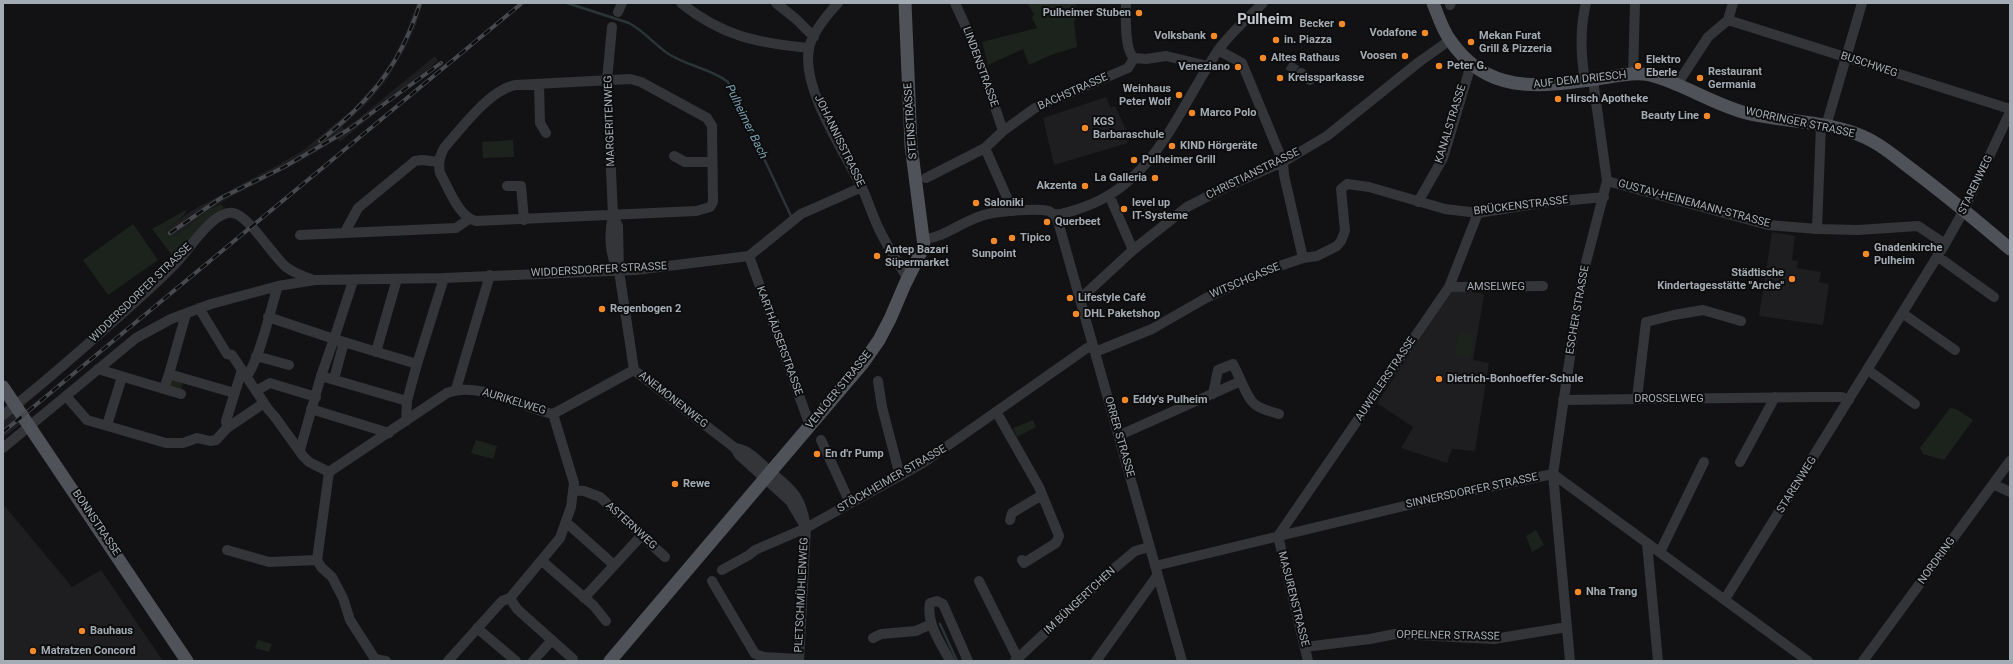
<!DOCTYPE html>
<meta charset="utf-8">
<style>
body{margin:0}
#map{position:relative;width:2013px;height:664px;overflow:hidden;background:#121214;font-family:Roboto,sans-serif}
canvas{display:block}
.frame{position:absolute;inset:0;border:4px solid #a3acb4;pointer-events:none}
</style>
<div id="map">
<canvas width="2013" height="664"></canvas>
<div class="frame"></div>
</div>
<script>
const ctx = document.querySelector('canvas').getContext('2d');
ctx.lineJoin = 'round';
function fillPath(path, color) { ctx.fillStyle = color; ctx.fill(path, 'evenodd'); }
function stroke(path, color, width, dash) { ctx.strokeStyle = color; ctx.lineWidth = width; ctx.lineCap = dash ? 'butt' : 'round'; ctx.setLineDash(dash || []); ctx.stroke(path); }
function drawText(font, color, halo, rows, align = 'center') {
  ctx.font = font + ' Roboto,sans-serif'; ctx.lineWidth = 4; ctx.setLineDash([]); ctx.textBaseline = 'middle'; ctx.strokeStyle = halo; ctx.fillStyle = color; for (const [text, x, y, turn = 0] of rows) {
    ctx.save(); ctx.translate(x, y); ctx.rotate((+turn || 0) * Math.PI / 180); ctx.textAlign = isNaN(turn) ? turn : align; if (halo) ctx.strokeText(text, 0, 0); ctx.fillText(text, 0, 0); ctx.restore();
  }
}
fillPath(new Path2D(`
 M417 3H423L416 25 405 49 386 81 370 100 342 127 344 129 358 119 435 56 438 61 340 142 338 139 293 165 234 195 210 209 175 236 168 232 167 228 169 226 198 207 276 166 302 151 353 109 376 83 394 57 406 33Z
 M1106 97 1111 108 1115 106 1130 138 1127 140 1128 143 1054 165 1043 118Z
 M1772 232 1795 236 1792 260 1798 261 1797 268 1821 272 1819 282 1829 284 1823 325 1759 316Z
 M1452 291 1482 293 1484 295 1473 360 1489 363 1475 451 1452 449 1447 463 1401 448 1413 427 1377 403Z
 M13 411 21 424 3 438V419Z
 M3 504 72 587 101 570 163 661H3Z`), '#1e1e20');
fillPath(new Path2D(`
 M1027 3H1075L1078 16 1074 21 1077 47 1051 55 1029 65 1023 49 988 65 982 42 1037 28 1032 18 1034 14Z
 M513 140 514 157 483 158 482 142Z
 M221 204 224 208C202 221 193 242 174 258L152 229 188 209 183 216 167 228 168 232 175 236 210 209Z
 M133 224 158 260 108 295 83 260Z
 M1459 332 1474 335 1470 358 1455 355Z
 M169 375 184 379 180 393 166 389Z
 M1950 408 1956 409 1973 420 1944 460 1923 454 1920 448Z
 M1033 420 1036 427 1017 437 1013 428Z
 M476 440 497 446 493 459 471 453Z
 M1536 530 1544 545 1532 552 1526 536Z
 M258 640 272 644 269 652 255 648Z`), '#1c231c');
stroke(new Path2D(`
 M567 3 629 23C644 31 654 44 667 53 686 66 710 68 728 82L791 216
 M940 624 957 661`), '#2a3539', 2.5);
stroke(new Path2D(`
 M1288 65 1301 73`), '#2f3134', 10, [10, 5]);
stroke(new Path2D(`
 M681 3C722 36 757 43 809 48
 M776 3 796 19 814 37
 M838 3C828 14 811 34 809 49 801 88 844 151 861 186 868 200 872 215 879 229 887 246 898 263 908 279
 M955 3 975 47 1003 131
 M1126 3C1126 15 1124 50 1134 58
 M1450 5 1451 3
 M618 12 622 3
 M1728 20 2010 109
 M612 27 607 80 613 216C609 232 609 254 618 269
 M1218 50 1242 63 1283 162 1284 175 1303 258
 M1134 58 1146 59 1166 56 1208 66
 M1301 73 1310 80
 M1633 75 1635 3
 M630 79 641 82 707 118 712 126 713 202 710 207 696 211 476 221C459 218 448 187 440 173 438 164 439 157 444 148 461 129 490 89 516 85Z
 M1585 81C1581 57 1580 27 1586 3
 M539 84 540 123 546 133
 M1676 86 1708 37 1728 20 1733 3
 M1826 126 1862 3
 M985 148 1013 211
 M674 156 685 162H712
 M926 178 985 148 1003 131 1035 108 1128 68 1134 58
 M1607 181 1768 225 1817 229 1858 230 1918 226 1945 244
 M507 186H521L524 220
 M1109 195 1133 250
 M1418 202 1443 158 1471 65
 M1055 214 1059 225 1182 661
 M613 216 618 226 619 271 634 370 735 448 739 455 790 501 806 528
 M1817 229 1821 125
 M345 232 358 208 415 161 422 160 439 162
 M300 235 456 228 469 219
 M924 239C947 237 964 219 988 214 1002 211 1036 208 1049 211 1051 212 1052 214 1054 214 1062 215 1076 210 1084 207 1154 183 1179 109 1217 52 1229 34 1248 18 1263 3
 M749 256 810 426
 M1937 256 1994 297
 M1449 287 1543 286
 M1080 299 1133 250 1187 207 1228 186 1283 162 1327 136 1419 62 1450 40
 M199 308 227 354 232 355 268 409 275 417 303 456 309 462 329 472
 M1902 313 1955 350
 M186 314 169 374 234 393
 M268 317 334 339 353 281
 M376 352 397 279
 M1095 352 1152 329 1206 298 1268 270 1303 258 1317 256 1337 246 1341 241 1345 231 1341 189 1347 184 1369 187 1445 209 1478 213 1541 203 1604 197
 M256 356 289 365
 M98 369 164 389 169 374
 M1868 370 1915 404
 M246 377C259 362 271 307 278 286
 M334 379 344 342
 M878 381 882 407 900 476
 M164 389 181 394
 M456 389 490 275
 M256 391 270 383 316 397
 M1213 394 1218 370 1233 364 1241 381
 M66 396 87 420 166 443H183L197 438 210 441 216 440 227 428 264 403
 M1637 398 1646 322 1674 315 1703 310 1741 321
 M1563 400 1815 397H1842L1849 400
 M407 401 417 364
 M311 409 389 433
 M997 413 1039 487 1059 536 1056 543 1024 563 1022 560
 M3 415C42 385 79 352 116 319 136 301 157 283 176 263 189 250 213 210 233 213 248 215 273 256 286 267 294 273 303 276 313 280
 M406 421 407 401 321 376 334 339 417 364 444 278
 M107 425 122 377
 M227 428 226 421 242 370
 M1120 435 1241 381C1252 406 1254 407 1279 414
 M821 440 850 503
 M3 448 136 338 171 319 211 304 278 286 315 280 444 278 635 270 749 256 801 214 862 187
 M735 448C749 450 756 459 766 468 790 489 801 493 806 528L799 661
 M300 450 321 376
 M1740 462 1775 397
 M1993 484 2010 492
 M573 490 584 491 600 497 665 557
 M1010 520 1012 513 1042 495
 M567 523 614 565
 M1647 543 1658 661
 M227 550 269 562 317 560
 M1660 552 1704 462
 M317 560 329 472 447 393C479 380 521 408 553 414L634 370
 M317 560 321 567 332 577 343 598 350 620 375 659 386 661
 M542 561 594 606 606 621
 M1155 566 1454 494 1553 474 1808 661
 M722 570 749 555 755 550 806 528 923 463 1087 348 1093 347
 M712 581 755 654 764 657 799 659
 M979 581 1018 659
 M510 598 517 609 573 659
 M584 598 642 535
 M1725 599 1945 244 1964 210 2010 112
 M477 628 516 661
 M873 638 881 634 916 631 931 624
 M1305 647 1370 639 1395 634 1494 639 1567 627
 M448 661 502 601 510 598 560 538 571 507 574 483 553 414
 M533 661 552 640
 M950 661C941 643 926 624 930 603L937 601 943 604 968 661
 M1015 661 1110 572 1135 551 1149 547
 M1096 661 1157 576
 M1308 661 1278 536 1449 287 1478 213
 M1570 661 1553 474 1576 315 1584 270 1607 181 1593 80
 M1863 661 2010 461`), '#333539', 10);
stroke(new Path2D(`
 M1433 3C1438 15 1442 29 1450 40 1487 95 1539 87 1597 79 1613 77 1634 71 1650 75 1685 84 1715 106 1750 114 1787 122 1829 121 1864 137 1879 143 1893 155 1906 165 1942 192 1976 220 2010 249
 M3 387 187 661
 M610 661 863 363 879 340 890 319 905 284 924 246 911 145 905 3`), '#4f5258', 13);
const rail = new Path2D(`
 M320 141C371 100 400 66 420 3
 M170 233 221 198 284 167 348 130 441 63
 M3 432 522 3`);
stroke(rail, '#46494e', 4);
stroke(rail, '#0d0d0e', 2.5, [8]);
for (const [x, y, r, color] of [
 [1139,13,4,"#f58928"],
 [1342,24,4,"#f58928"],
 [1425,33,4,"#f58928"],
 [1214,36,4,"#f58928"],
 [1276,40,4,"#f58928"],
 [1471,42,4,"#f58928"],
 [1405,56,4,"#f58928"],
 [1263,58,4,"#f58928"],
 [1439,66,4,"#f58928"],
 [1638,66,4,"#f58928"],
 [1238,67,4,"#f58928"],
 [1280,78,4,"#f58928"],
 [1700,78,4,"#f58928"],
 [1179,95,4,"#f58928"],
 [1558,99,4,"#f58928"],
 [1192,113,4,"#f58928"],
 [1707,116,4,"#f58928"],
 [1085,128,4,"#f58928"],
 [1172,146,4,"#f58928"],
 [1134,160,4,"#f58928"],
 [1155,178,4,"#f58928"],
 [1085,186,4,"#f58928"],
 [976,203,4,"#f58928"],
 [1124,209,4,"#f58928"],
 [1047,222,4,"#f58928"],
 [1012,238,4,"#f58928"],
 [994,241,4,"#f58928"],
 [1866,254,4,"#f58928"],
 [877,256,4,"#f58928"],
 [1792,279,4,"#f58928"],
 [1070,298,4,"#f58928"],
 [602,309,4,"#f58928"],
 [1076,314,4,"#f58928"],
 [1439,379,4,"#f58928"],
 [1125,400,4,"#f58928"],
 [817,454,4,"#f58928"],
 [675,484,4,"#f58928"],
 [1578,592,4,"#f58928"],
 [82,631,4,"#f58928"],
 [33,651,4,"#f58928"]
]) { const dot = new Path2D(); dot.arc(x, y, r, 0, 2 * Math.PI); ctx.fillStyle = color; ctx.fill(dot); stroke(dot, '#0d0d0e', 1.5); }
drawText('bold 11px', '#a3acb4', '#0d0d0e', [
 ["Pulheimer Stuben",1131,13,"right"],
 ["Becker",1334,24,"right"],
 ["Vodafone",1417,33,"right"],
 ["Volksbank",1206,36,"right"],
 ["Mekan Furat",1479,36],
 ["Grill & Pizzeria",1479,49],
 ["in. Piazza",1284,40],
 ["Voosen",1397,56,"right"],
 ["Altes Rathaus",1271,58],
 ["Elektro",1646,60],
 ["Eberle",1646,73],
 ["Peter G.",1447,66],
 ["Veneziano",1230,67,"right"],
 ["Restaurant",1708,72],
 ["Germania",1708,85],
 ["Kreissparkasse",1288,78],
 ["Weinhaus",1171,89,"right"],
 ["Peter Wolf",1171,102,"right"],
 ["Hirsch Apotheke",1566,99],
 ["Marco Polo",1200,113],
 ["Beauty Line",1699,116,"right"],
 ["KGS",1093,122],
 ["Barbaraschule",1093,135],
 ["KIND Hörgeräte",1180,146],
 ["Pulheimer Grill",1142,160],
 ["La Galleria",1147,178,"right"],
 ["Akzenta",1077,186,"right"],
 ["Saloniki",984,203],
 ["level up",1132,203],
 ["IT-Systeme",1132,216],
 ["Querbeet",1055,222],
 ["Tipico",1020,238],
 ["Gnadenkirche",1874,248],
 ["Pulheim",1874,261],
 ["Antep Bazari",885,250],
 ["Süpermarket",885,263],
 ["Sunpoint",994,254,"center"],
 ["Städtische",1784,273,"right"],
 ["Kindertagesstätte \"Arche\"",1784,286,"right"],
 ["Lifestyle Café",1078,298],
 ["Regenbogen 2",610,309],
 ["DHL Paketshop",1084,314],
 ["Dietrich-Bonhoeffer-Schule",1447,379],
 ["Eddy's Pulheim",1133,400],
 ["En d'r Pump",825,454],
 ["Rewe",683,484],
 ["Nha Trang",1586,592],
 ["Bauhaus",90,631],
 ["Matratzen Concord",41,651]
], 'left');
drawText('11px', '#a3acb4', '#0d0d0e', [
 ["BUSCHWEG",1869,65,18],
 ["LINDENSTRASSE",980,67,70],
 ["AUF DEM DRIESCH",1580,80,-6],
 ["BACHSTRASSE",1073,92,-24],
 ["MARGERITENWEG",610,121,-92],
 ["STEINSTRASSE",911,121,-94],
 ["WORRINGER STRASSE",1800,123,12],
 ["KANALSTRASSE",1451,124,-73],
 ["JOHANNISSTRASSE",839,141,64],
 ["CHRISTIANSTRASSE",1253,174,-26],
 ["STARENWEG",1976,185,-64],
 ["GUSTAV-HEINEMANN-STRASSE",1694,204,15],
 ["BRÜCKENSTRASSE",1521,206,-7],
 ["WIDDERSDORFER STRASSE",599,270,-3],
 ["WITSCHGASSE",1245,281,-23],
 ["AMSELWEG",1496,287],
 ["WIDDERSDORFER STRASSE",141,293,-44],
 ["ESCHER STRASSE",1578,310,-80],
 ["KARTHÄUSERSTRASSE",779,341,70],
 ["AUWEILERSTRASSE",1386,379,-56],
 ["VENLOER STRASSE",839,390,-51],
 ["DROSSELWEG",1669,399],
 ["ANEMONENWEG",673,400,38],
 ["AURIKELWEG",514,402,17],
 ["ORRER STRASSE",1119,437,74],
 ["STÖCKHEIMER STRASSE",892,479,-30],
 ["STARENWEG",1797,485,-58],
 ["SINNERSDORFER STRASSE",1472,491,-12],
 ["BONNSTRASSE",96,523,56],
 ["ASTERNWEG",631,526,42],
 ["NORDRING",1937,561,-54],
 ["PLETSCHMÜHLENWEG",802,595,-87],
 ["MASURENSTRASSE",1293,599,76],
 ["IM BÜNGERTCHEN",1080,601,-43],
 ["OPPELNER STRASSE",1448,636,1]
]);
drawText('italic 12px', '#79a1b1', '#0d0d0e', [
 ["Pulheimer Bach",746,122,64]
]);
drawText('bold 15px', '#c4cad0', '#0d0d0e', [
 ["Pulheim",1265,20]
]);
</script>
